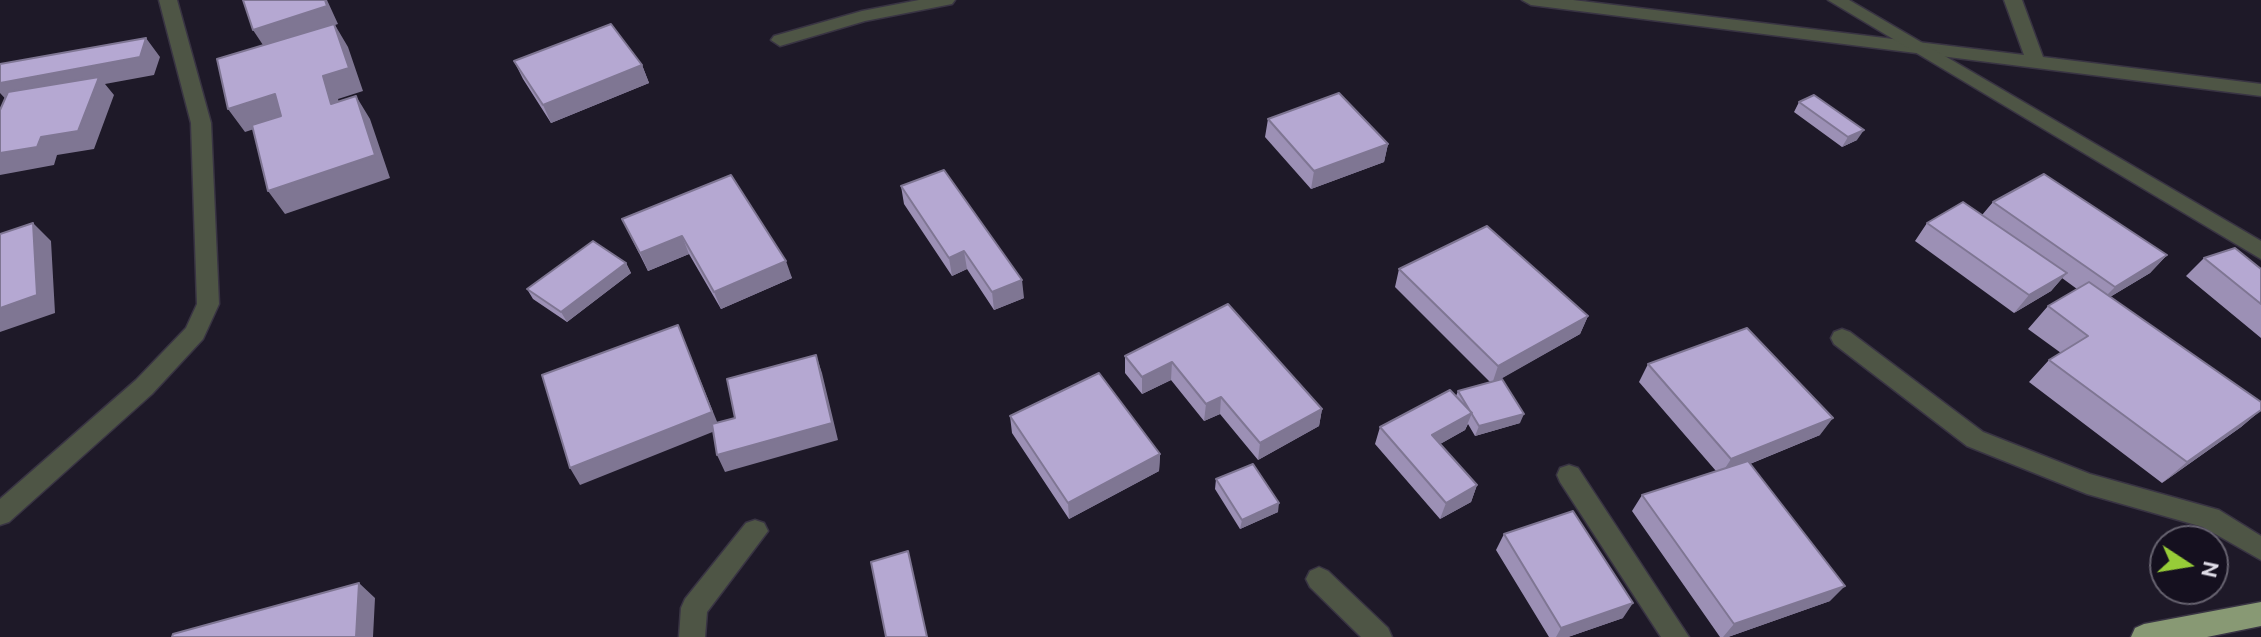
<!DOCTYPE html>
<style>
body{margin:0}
#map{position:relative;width:2261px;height:637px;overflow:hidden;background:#1e1928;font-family:Ubuntu,sans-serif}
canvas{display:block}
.north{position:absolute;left:2149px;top:525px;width:80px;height:80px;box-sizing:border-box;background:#15101f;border:2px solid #66626f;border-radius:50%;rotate:102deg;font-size:22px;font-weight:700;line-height:32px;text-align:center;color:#e0dde8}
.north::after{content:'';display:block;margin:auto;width:28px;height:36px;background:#97cc38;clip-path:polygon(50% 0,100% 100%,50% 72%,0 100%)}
</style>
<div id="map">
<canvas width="2261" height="637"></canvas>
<div class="north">N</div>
</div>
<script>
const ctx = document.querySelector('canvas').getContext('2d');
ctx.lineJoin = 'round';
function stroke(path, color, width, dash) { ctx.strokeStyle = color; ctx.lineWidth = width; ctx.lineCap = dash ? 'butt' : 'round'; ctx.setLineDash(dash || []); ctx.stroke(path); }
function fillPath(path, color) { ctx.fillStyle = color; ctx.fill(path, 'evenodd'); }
const service = new Path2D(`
 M159 0H177L211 123 219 304 203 339 152 394 9 522 0 525V499L136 380 186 328 197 304 191 123Z
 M1842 329 1850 332 1983 432 2090 474 2219 510 2261 536V560L2203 527 2087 494 1967 446 1834 344 1831 338 1834 332Z
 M1569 465 1578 468 1689 637H1661L1560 482 1557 475 1560 468Z
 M755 520 764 523 768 531 707 612 705 637H679L681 608 685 599 746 523Z
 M1319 567 1328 571 1388 628 1392 637H1361L1310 587 1306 579 1310 571Z`);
const minor = new Path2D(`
 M919 0H955L952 4 865 21 780 46 771 40 774 36 862 11Z
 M1522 0H1573L2024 55 2004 0H2022L2043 57 2261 84V96L1531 5Z`);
const tertiary = new Path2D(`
 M1828 0H1849L2261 241V259Z`);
const trunk = new Path2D(`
 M2261 602V626L2207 637H2131L2135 628 2144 624Z`);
stroke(service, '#393443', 3);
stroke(minor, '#393443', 3);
stroke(tertiary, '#393443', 3);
stroke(trunk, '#393443', 3);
fillPath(service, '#4e5545');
fillPath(minor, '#4e5545');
fillPath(tertiary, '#4e5545');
fillPath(trunk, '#889974');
fillPath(new Path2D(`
 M514 61 642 65 649 83 551 123 523 79Z
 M1799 102 1857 140 1842 147 1794 112Z
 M1268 119 1388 144 1384 162 1311 189 1265 137Z
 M731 175 792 278 721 309 689 254 648 271 622 219Z
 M901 186 1024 298 994 310 967 269 952 276 904 204Z
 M1993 202 2167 255 2150 273 2110 297 2261 410 2241 427 2162 483 2029 382 2049 360 2061 353 2028 329 2048 306 2077 289 2062 278 2051 291 2014 313 1915 241 1927 223 1982 215Z
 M2204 258 2261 269V338L2186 276Z
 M626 263 631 273 567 322 533 299 527 289Z
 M1399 269 1588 316 1580 334 1498 380 1520 423 1475 436 1468 424 1465 430 1440 444 1477 485 1471 502 1440 519 1375 444 1380 427 1456 396 1458 391 1490 382 1395 287Z
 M1228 304 1322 409 1319 426 1258 460 1220 414 1204 421 1171 380 1142 394 1125 373V356Z
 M1648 364 1820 435 1750 464 1830 601 1728 637H1720L1632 511 1642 495 1716 471 1639 382Z
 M1010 416 1160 454 1159 471 1069 519 1012 433Z
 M1216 479 1278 512 1240 529 1215 489Z
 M1504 534 1623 618 1568 637H1549L1496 550Z`), '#9c90b5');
fillPath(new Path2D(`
 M325 0H327L338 24 335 25 348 47 363 91 338 99 346 127 331 104 265 48 253 30Z
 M146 38 160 57 154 75 105 84 114 95 94 149 57 155 54 165 0 175V153L41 137 0 93V83Z
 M642 65 649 83 551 123 543 105Z
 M275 94 291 117 245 132 228 109Z
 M356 96 370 119 390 178 285 214 268 191Z
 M1864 130 1857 140 1842 147 1848 137Z
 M1388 144 1384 162 1311 189 1314 171Z
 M33 223 51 241 55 313 0 332V308Z
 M682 236 689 254 648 271 640 253Z
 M964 251 967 269 952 276 949 258Z
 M2167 255 2150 273 2098 304 2115 287Z
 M786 261 792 278 721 309 714 292Z
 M626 263 631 273 567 322 561 312Z
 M2067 273 2051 291 2014 313 2029 295Z
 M1022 280 1024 298 994 310 992 292Z
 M1588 316 1580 334 1492 384 1498 366Z
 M678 325 720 429 580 485 570 468Z
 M816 355 822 373 838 440 725 472 717 455Z
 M1172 362 1171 380 1142 394V377Z
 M1221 397 1220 414 1204 421 1206 404Z
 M1322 409 1319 426 1258 460 1260 443Z
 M2261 410 2241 427 2162 483 2187 462Z
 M1472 413 1465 430 1426 452 1432 435Z
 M1524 414 1520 423 1475 436 1479 426Z
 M1833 418 1820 435 1720 476 1731 459Z
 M1160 454 1159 471 1069 519 1068 503Z
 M1477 485 1471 502 1440 519 1446 503Z
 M1279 503 1278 512 1240 529 1242 520Z
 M359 583 375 598 373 637H356Z
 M1845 586 1830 601 1728 637H1723L1734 624Z
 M1633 603 1623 618 1568 637H1556L1561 628Z`), '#7f7693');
const building = new Path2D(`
 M243 0H325L327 6 253 30Z
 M334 24 349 68 323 76 331 104 356 96 375 155 268 191 252 125 281 116 275 94 228 109 217 59Z
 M611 24 642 65 543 105 514 61Z
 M146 38 140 57 0 83V64Z
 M99 77 78 131 41 137 37 147 0 153V110L8 92Z
 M1339 93 1388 144 1314 171 1268 119Z
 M1814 95 1864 130 1848 137 1799 102Z
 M944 170 1022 280 992 292 964 251 949 258 901 186Z
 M2044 174 2167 255 2115 287 1993 202Z
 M731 175 786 261 714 292 682 236 640 253 622 219Z
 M1963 202 2067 273 2029 295 1927 223Z
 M33 223 37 295 0 308V234Z
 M1487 226 1588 316 1498 366 1399 269Z
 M593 241 626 263 561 312 527 289Z
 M2235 248 2261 269V304L2204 258Z
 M2089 282 2261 402V410L2187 462 2049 360 2088 336 2048 306Z
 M1228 304 1322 409 1260 443 1221 397 1206 404 1172 362 1142 377 1125 356Z
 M678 325 712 412 570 468 542 375Z
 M1747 328 1833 418 1731 459 1648 364Z
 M816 355 832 423 717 455 712 424 735 418 727 379Z
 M1099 373 1160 454 1068 503 1010 416Z
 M1502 379 1524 414 1479 426 1458 391Z
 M1450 390 1472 413 1432 435 1477 485 1446 503 1380 427Z
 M1748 461 1845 586 1734 624 1642 495Z
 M1253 464 1279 503 1242 520 1216 479Z
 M1573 511 1633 603 1561 628 1504 534Z
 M908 551 927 637H886L871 562Z
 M359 583 356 637H172L173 634Z`);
fillPath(building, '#b5a8d2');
stroke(building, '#7f7693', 2);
</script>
